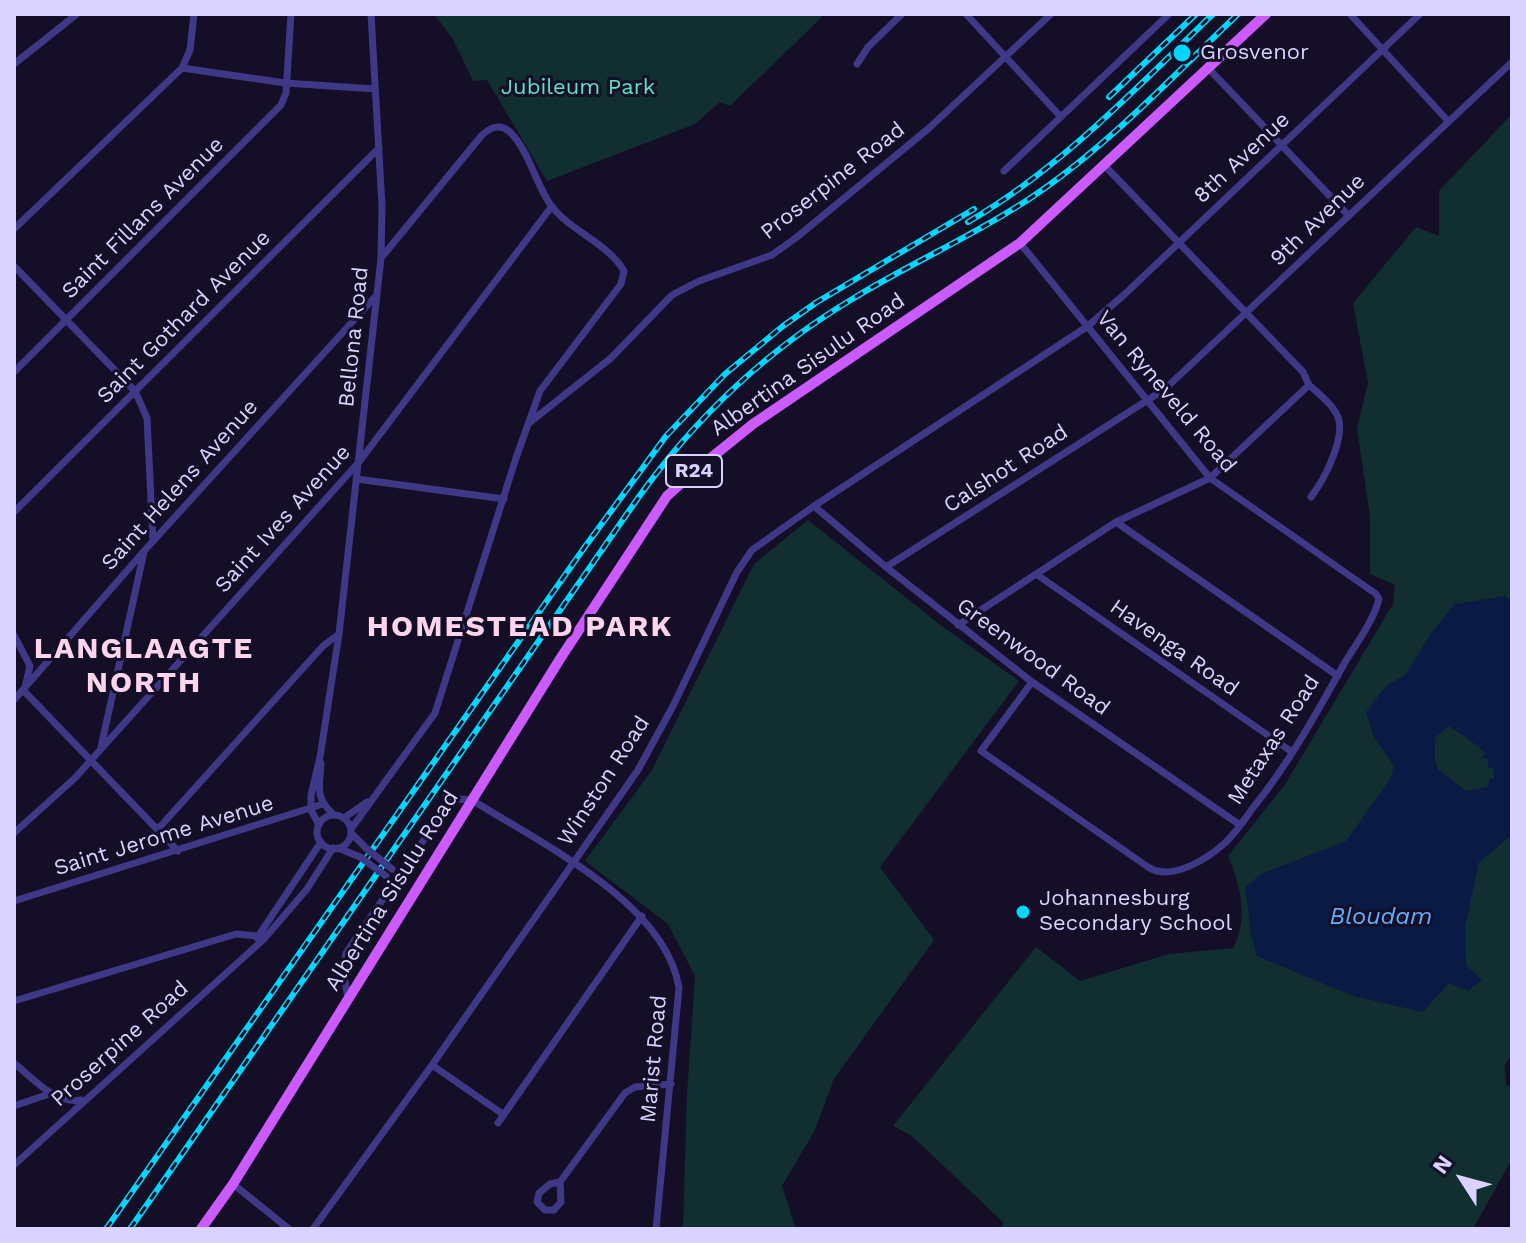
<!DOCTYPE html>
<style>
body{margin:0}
#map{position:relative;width:1526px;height:1243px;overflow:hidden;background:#140e26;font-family:"Work Sans",sans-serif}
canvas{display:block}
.frame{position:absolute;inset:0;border:16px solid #dbd3ff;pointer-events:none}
.north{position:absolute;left:1422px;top:1139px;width:80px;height:80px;-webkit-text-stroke:6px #140e26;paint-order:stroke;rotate:306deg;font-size:22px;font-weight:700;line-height:32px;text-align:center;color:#dbd3ff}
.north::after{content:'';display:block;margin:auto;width:28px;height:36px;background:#dbd3ff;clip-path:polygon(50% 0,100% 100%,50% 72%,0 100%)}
</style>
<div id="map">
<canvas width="1526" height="1243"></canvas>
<div class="frame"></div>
<div class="north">N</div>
</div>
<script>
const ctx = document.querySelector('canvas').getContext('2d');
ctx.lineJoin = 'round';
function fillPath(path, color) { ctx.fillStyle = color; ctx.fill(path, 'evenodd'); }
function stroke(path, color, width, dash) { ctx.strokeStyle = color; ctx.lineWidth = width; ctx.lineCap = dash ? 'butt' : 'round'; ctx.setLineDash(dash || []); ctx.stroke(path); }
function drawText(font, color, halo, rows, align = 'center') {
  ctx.font = font + ' "Work Sans",sans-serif'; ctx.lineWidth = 6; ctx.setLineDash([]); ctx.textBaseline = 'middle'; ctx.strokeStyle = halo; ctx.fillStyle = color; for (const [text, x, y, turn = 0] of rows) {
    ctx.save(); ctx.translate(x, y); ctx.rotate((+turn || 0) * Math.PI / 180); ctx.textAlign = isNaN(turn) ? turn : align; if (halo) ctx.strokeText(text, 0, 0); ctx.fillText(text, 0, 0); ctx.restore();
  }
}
fillPath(new Path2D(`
 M434 14H825L730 106 720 102 695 124 547 181 487 80 473 81 453 39Z
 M1512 114V1054L1505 1065 1506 1084 1512 1088V1159L1473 1229H1000L1004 1223 912 1136 893 1126 1036 947 1080 981 1169 954 1233 948C1249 920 1240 884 1228 856L1284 786 1393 604 1395 585 1370 574V517L1357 428 1368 383 1353 303 1416 227 1439 236V191Z
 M808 520 943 627 1019 681 880 867 934 940 834 1079 814 1132 782 1186 796 1229H683L687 1094 695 976 668 924 585 861 652 770 754 564Z`), '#112f30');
fillPath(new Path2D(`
 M1505 596 1512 601V835L1479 862 1465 927 1466 965 1482 980 1468 991 1449 983 1423 1012 1353 996 1257 956 1251 933 1245 887 1261 874 1346 841 1390 779 1394 766 1374 737 1366 712 1386 686 1405 675 1432 632 1455 604ZM1448 726C1457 731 1481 747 1485 753L1482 758 1488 759V767L1493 768 1494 778H1490L1487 787 1466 791 1438 769 1435 760V738Z`), '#091b44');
stroke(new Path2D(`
 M966 14 1061 117
 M1350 14 1448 121
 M14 64 77 14
 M857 64 868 47 902 14
 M182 68 285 83 375 89
 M1209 69 1348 215
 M1004 171 1169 14
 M14 229 182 68 190 50 194 14
 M1020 243 1210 478 1376 594 1379 599C1373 622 1356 644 1344 664 1316 714 1288 765 1252 809 1244 821 1235 833 1225 843 1207 859 1171 882 1148 867L981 751 1032 682
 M14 266 135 391 147 418 153 541
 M14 372 281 105 286 93 291 14
 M1309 385C1318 393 1330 402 1336 413 1349 433 1324 480 1311 497
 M529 423 611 358 672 295 699 281 772 255 797 237 928 129 1051 14
 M357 479 504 499
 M814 506 886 567 1032 682 1240 825
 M14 512 379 148
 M1116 522 1338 676
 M886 567 1165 389 1512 62
 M1036 574 1292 752
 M958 625 1116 522 1210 478 1309 385 1303 372 1105 166
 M14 635 30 666 24 691 178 851
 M14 700 145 550 374 298
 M101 747 144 552
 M321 763C320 787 314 797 334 815
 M317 832a17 17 0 1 1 34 0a17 17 0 1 1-34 0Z
 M344 818 367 802
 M319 825 311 810V795L320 757 339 634 381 258 382 206 371 14
 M158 829 323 646 339 634
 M351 829 435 713 516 458 540 391 621 284 624 271C607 242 569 231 550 204 535 182 529 151 510 132 500 123 491 127 482 135L381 258
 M14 833 75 778 359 462 552 206
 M351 833 366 848
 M338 848 360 857
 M14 901 323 804
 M257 938 321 842
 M348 998 343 970 346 953 449 803 460 799 472 800C540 843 666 903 679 988L656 1229
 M14 1001 236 934 258 936
 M14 1063C34 1079 54 1104 81 1100
 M432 1065 504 1115
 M14 1106 52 1093
 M498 1123 642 916
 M14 1165 264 939 307 889 333 848
 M560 1182 561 1202 554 1210H545L537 1202 539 1193 550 1184 560 1182 625 1093 635 1087 671 1084
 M233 1184 289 1229
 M313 1229 432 1065 638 770 673 706 737 572 752 550 814 506 1088 326 1126 293 1420 14`), '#3f3886', 7);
stroke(new Path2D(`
 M201 1229 233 1184 560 659 667 496 696 470 753 424 1020 243 1266 14`), '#cb5aff', 10);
const rail = new Path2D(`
 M1109 97 1196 14
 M968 222C1061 168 1136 88 1213 14
 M106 1229 584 548 666 436 725 374 783 326 817 302 974 209
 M130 1229 638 498C696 417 768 349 854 298 911 263 973 236 1029 199 1106 148 1171 78 1238 14`);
stroke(rail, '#00d6fe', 6);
stroke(rail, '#140e26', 3, [9]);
stroke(new Path2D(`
 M366 848 392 869
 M360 857 386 876`), '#3f3886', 7);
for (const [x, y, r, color] of [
 [1182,53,10,"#00d6fe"],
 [1023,912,8,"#00d6fe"]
]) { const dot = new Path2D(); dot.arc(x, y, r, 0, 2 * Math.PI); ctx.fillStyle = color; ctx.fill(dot); stroke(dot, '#140e26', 3); }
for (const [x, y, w] of [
 [694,471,56]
]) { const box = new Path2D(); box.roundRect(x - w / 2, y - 16, w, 32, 6); ctx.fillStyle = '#140e26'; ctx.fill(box); stroke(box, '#dbd3ff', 2); }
drawText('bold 20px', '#dbd3ff', null, [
 ["R24",694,471]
]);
drawText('22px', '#dbd3ff', '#140e26', [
 ["Grosvenor",1200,53],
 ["Johannesburg",1039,899],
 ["Secondary School",1039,924]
], 'left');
drawText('22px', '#5be3c8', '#140e26', [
 ["Jubileum Park",578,88]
]);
drawText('22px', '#dbd3ff', '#140e26', [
 ["8th Avenue",1242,158,-43],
 ["Proserpine Road",833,181,-38],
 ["Saint Fillans Avenue",143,218,-45],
 ["9th Avenue",1318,220,-44],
 ["Saint Gothard Avenue",184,317,-45],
 ["Bellona Road",354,337,-84],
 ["Albertina Sisulu Road",808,365,-35],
 ["Van Ryneveld Road",1166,392,50],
 ["Calshot Road",1006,469,-33],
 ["Saint Helens Avenue",180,485,-48],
 ["Saint Ives Avenue",283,519,-48],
 ["Havenga Road",1174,648,35],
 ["Greenwood Road",1033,657,36],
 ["Metaxas Road",1274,740,-57],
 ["Winston Road",604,781,-57],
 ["Saint Jerome Avenue",164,836,-17],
 ["Albertina Sisulu Road",392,891,-58],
 ["Proserpine Road",120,1044,-42],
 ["Marist Road",654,1059,-85]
]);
drawText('italic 24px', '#61adff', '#140e26', [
 ["Bloudam",1381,917]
]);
ctx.letterSpacing = '2px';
drawText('bold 30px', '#ffd5ed', '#140e26', [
 ["HOMESTEAD PARK",520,627],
 ["LANGLAAGTE",144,649],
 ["NORTH",144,683]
]);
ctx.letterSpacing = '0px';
</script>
